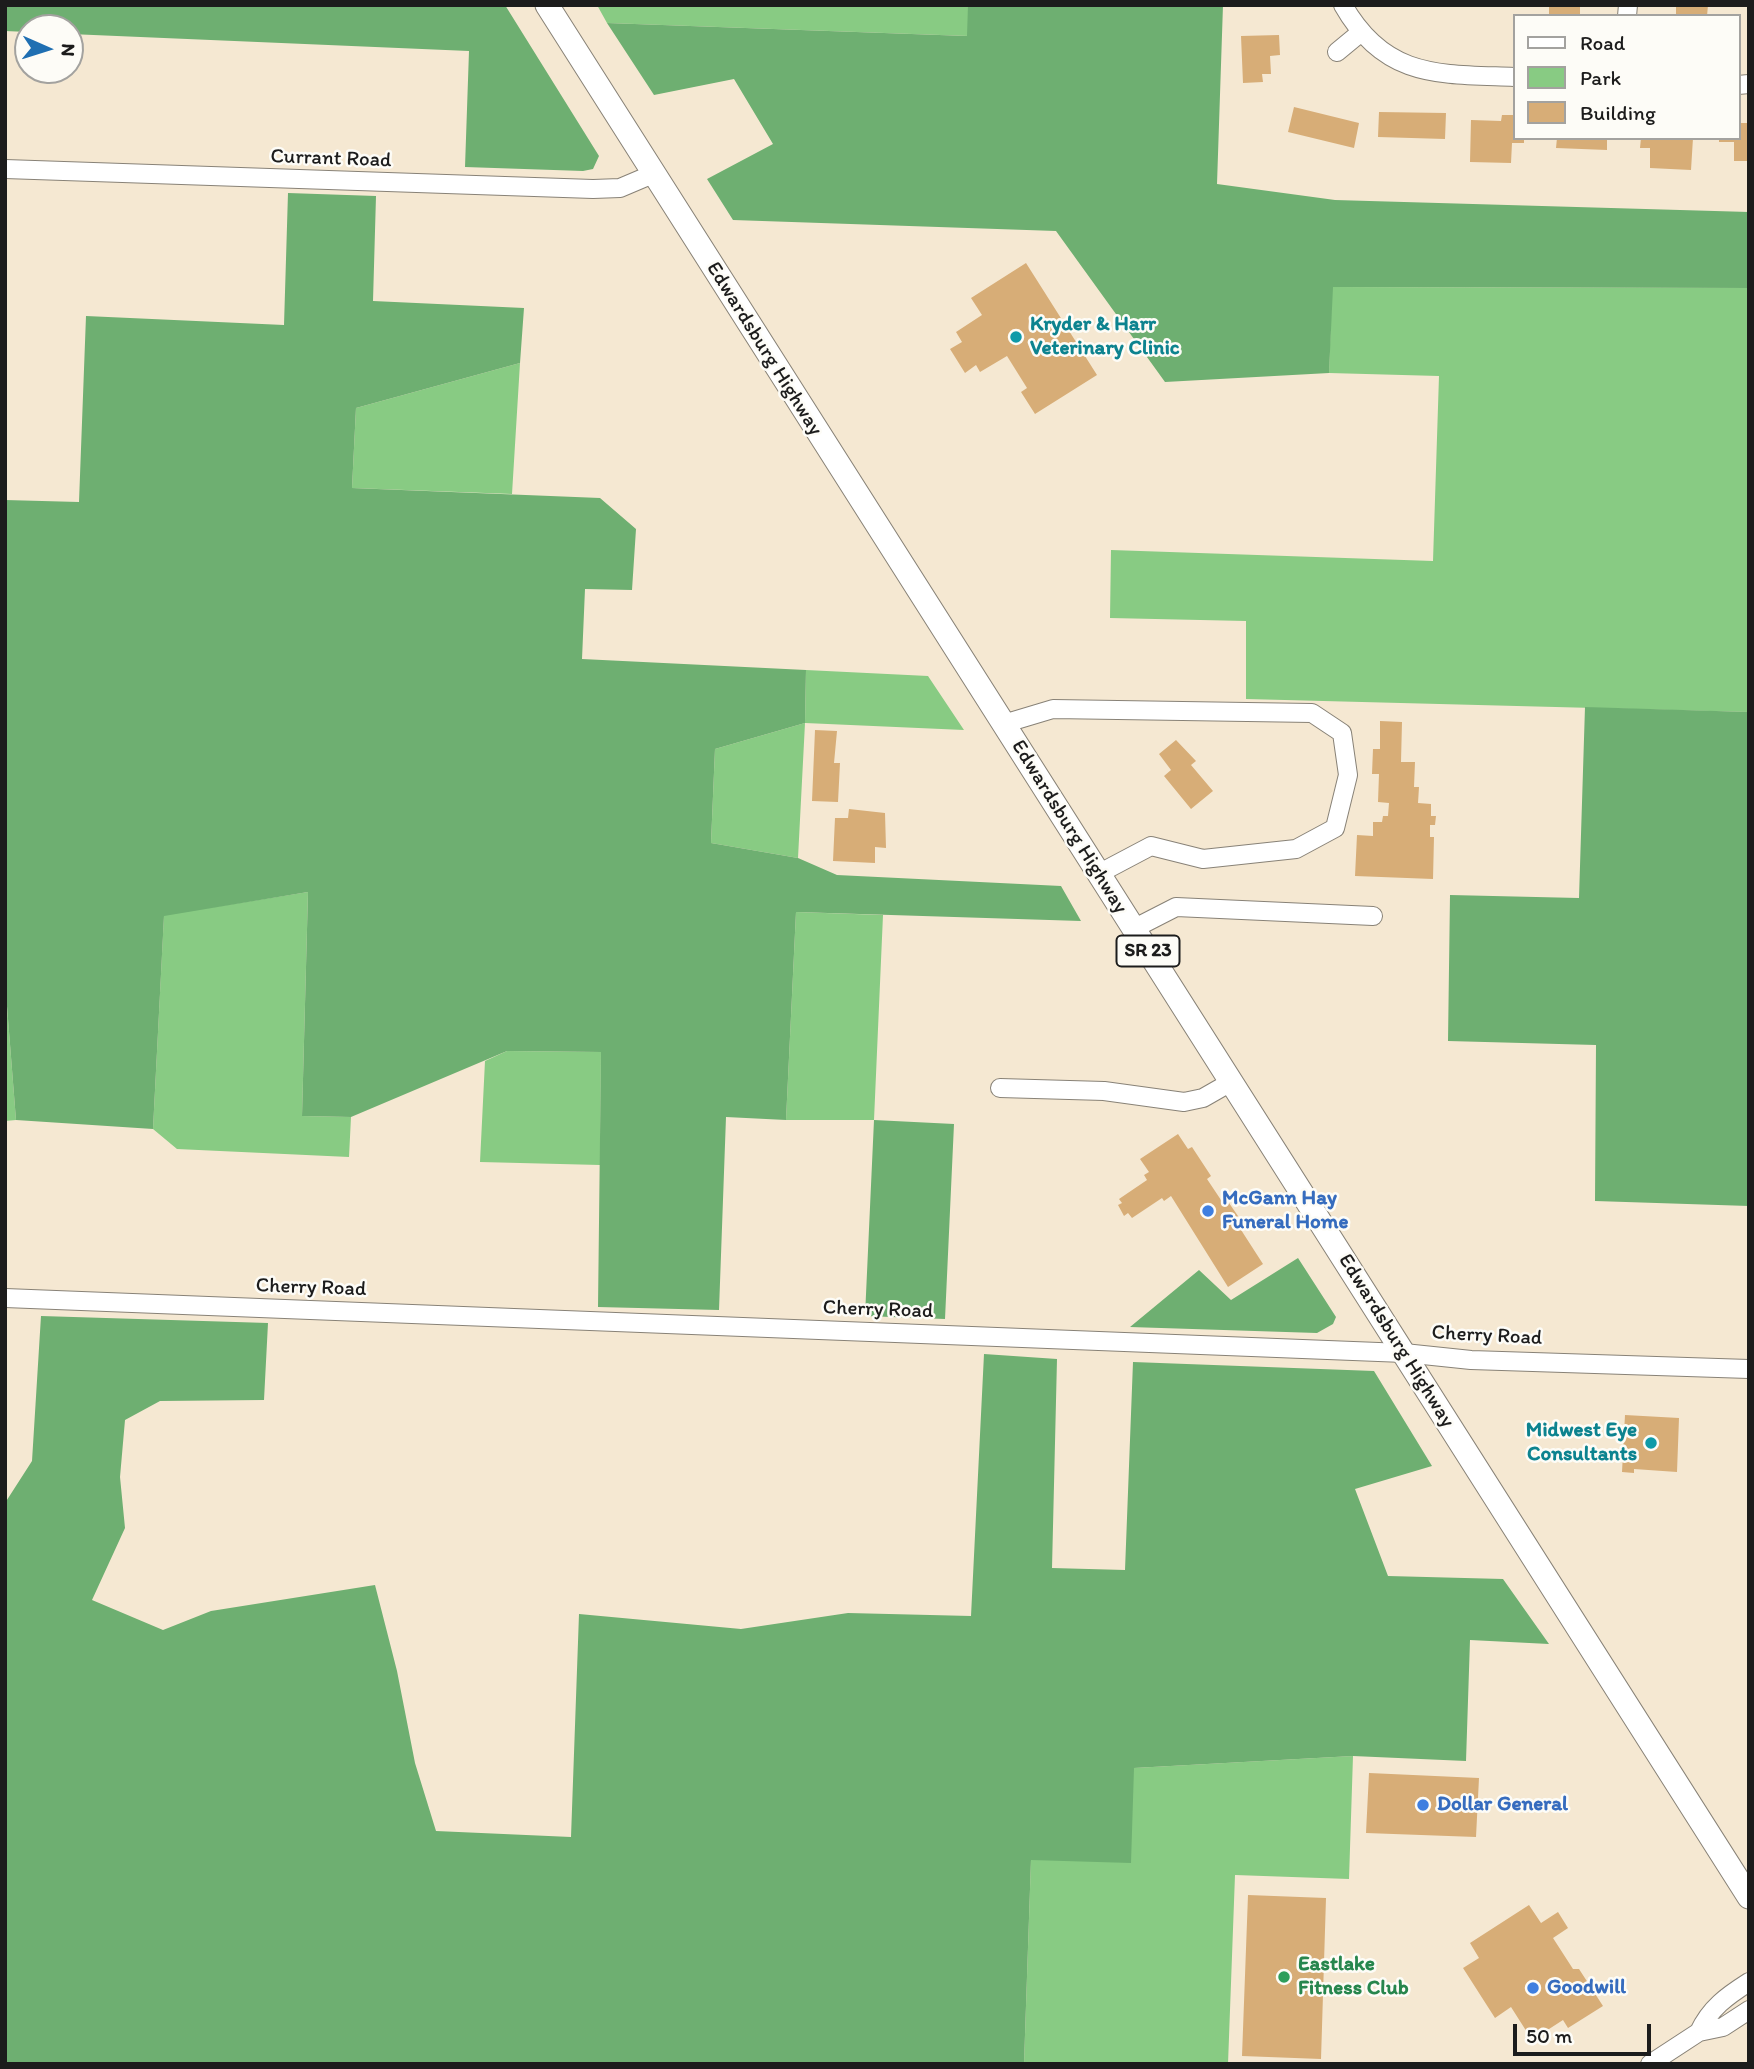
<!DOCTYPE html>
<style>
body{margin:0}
#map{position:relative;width:1754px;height:2069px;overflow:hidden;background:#f5e8d2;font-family:Itim,sans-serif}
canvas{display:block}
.frame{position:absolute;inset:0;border:7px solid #1c1c1c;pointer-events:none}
.legend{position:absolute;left:1513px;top:14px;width:228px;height:126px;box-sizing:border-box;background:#fdfcf7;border:2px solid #a3a29f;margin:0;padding:9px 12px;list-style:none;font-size:21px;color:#1c1c1c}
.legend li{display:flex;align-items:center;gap:14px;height:35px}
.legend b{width:35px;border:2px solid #a3a29f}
.north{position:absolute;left:14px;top:14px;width:70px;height:70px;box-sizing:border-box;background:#fdfcf7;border:2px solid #a3a29f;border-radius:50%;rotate:93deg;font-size:19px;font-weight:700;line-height:28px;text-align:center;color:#1c1c1c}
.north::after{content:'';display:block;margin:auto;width:24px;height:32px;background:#1f6fb2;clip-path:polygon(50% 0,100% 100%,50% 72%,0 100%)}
.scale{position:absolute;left:1513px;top:2024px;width:138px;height:32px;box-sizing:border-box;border:4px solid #1c1c1c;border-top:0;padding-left:9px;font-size:21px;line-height:24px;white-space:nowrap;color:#1c1c1c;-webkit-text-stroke:5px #fdfcf7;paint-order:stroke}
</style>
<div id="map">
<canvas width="1754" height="2069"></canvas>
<div class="frame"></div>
<ul class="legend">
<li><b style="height:9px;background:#fff"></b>Road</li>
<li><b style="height:19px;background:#88cb83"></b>Park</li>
<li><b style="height:19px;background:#d7ad77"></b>Building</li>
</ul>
<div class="north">N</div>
<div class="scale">50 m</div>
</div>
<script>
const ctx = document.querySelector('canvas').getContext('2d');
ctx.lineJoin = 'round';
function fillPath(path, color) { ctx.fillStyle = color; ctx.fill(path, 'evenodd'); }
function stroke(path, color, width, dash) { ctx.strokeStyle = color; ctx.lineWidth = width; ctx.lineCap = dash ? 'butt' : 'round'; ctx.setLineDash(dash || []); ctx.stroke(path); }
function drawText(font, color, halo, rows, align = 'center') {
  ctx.font = font + ' Itim,sans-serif'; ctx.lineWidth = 5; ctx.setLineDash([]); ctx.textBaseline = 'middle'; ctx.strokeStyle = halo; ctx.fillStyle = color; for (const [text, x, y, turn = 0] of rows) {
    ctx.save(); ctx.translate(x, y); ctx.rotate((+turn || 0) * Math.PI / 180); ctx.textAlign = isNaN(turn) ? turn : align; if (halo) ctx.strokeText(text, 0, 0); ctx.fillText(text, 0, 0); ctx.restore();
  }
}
fillPath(new Path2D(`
 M597 5H968V36L607 23Z
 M1332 287 1749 288V712L1246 699V621L1110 618 1111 550 1433 561 1439 376 1329 373Z
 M520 363 512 494 352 488 356 408Z
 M806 670 928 676 964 730 805 723 798 858 711 843 715 749 805 723Z
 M308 892 302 1116 351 1117 349 1157 177 1149 153 1129 164 915Z
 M796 912 883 915 874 1120H786Z
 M5 981 16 1120 5 1121Z
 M507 1051 601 1052 600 1165 480 1162 485 1061Z
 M1353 1756 1349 1879 1235 1875 1228 2064H1024L1031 1860 1134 1768Z`), '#88cb83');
fillPath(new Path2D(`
 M5 5H505L599 156 593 169 583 171 465 167 469 51 70 34V28H28V32L5 31Z
 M968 5H1223L1217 184 1335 200 1749 212V288L1333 287 1329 373 1165 382 1056 231 733 220 707 179 773 144 734 79 654 95 607 23 967 36Z
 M288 193 376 196 373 301 524 308 520 363 356 408 352 488 600 498 636 529 632 590 585 589 582 659 806 670 805 723 715 749 711 843 798 858 837 875 1061 886 1081 921 796 912 786 1120 726 1117 719 1310 598 1307 601 1052 507 1051 351 1117 302 1116 308 892 164 916 153 1129 16 1120 5 981V500L79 502 86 316 284 325Z
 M1585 707 1749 712V1206L1595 1201 1596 1045 1448 1041 1450 895 1579 898Z
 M874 1120 954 1124 945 1319 865 1316Z
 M1298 1258 1336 1317 1333 1324 1317 1333 1130 1327 1199 1270 1231 1300Z
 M41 1316 268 1323 264 1400 160 1401 125 1420 120 1477 125 1528 92 1600 163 1630 211 1611 375 1585 397 1671 415 1763 436 1831 571 1837 579 1614 741 1629 848 1613 971 1616 984 1354 1057 1359 1052 1568 1125 1570 1133 1362 1374 1371 1432 1466 1355 1489 1388 1576 1503 1579 1549 1644 1470 1640 1466 1761 1353 1756 1134 1768 1131 1863 1031 1860 1024 2064H5V1503L32 1461Z`), '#6eaf71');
fillPath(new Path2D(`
 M1549 5H1580V16H1549Z
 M1676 5H1708L1707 16H1676Z
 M1279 35 1280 55 1270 56 1271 74H1262L1263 82 1243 83 1241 36Z
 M1294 107 1359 123 1354 148 1288 132Z
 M1379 112 1446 113 1445 139 1378 137Z
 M1502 115H1514V138H1524V143H1512L1511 163 1470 162 1471 120 1501 121Z
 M1738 123H1749V161H1734V142H1719V138H1738Z
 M1557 138H1607V150L1556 148Z
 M1641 138H1693L1691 170 1650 168V148H1640Z
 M1026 263 1097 375 1035 414 1021 392 1027 388 1007 356 980 372 976 365 965 373 950 349 962 342 956 332 982 315 971 298Z
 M1380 721 1402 722 1401 762H1415L1414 787H1419L1418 803 1431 804V816H1436L1435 825H1430V837H1434L1433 879 1355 876 1357 835 1373 836V822H1382L1383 816H1388L1389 803 1378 802 1379 774H1372L1373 749H1380Z
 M815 730 837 731 834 763H840L838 802 812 801Z
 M1176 740 1196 761 1191 765 1213 791 1191 809 1164 776 1171 770 1159 754Z
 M849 809 885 813 886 848 875 847V863L833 861 835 818H848Z
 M1178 1134 1188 1149 1192 1147 1211 1176 1207 1179 1225 1206 1229 1203 1238 1216 1234 1219 1263 1264 1228 1287 1171 1196 1164 1201 1162 1198 1132 1218 1128 1213 1124 1216 1118 1205 1122 1203 1119 1199 1147 1180 1144 1175 1149 1172 1140 1159Z
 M1625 1415 1679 1418 1677 1472 1634 1469V1473L1622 1472Z
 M1369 1773 1479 1778 1476 1837 1366 1833Z
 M1248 1895 1326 1898 1321 2059 1242 2056Z
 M1529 1905 1541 1923 1558 1912 1568 1928 1553 1938 1573 1969H1579L1603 2006 1568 2028 1563 2020 1532 2040 1511 2007 1495 2018 1463 1968 1479 1958 1470 1943Z`), '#d7ad77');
const minor = new Path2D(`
 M1343 5C1385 79 1439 74 1514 77
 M1627 16 1628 5
 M1337 52 1360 33
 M1738 85 1749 84
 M5 169 593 189 620 188 653 174
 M1003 724 1053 709 1312 713 1342 733 1348 775 1335 828 1296 849 1203 859 1151 846 1098 874
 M1133 929 1176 907 1373 916
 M1000 1088 1104 1091 1184 1102 1203 1098 1231 1082
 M5 1298 1404 1353 1471 1360 1749 1369
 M1699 2032C1710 2008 1727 1996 1749 1982
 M1650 2064 1699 2032 1723 2027 1749 2010`);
const major = new Path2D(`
 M547 5 1749 1897`);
stroke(minor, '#888277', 20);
stroke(major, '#888277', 25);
stroke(minor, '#fff', 18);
stroke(major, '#fff', 23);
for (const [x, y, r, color] of [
 [1016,337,7,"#0f9aa8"],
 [1208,1211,7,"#3f7fe0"],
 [1651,1443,7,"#0f9aa8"],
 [1423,1805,7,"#3f7fe0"],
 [1284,1977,7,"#2e9e5b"],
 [1533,1988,7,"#3f7fe0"]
]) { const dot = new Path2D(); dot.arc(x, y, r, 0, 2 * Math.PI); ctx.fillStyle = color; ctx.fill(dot); stroke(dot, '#fdfcf7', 2.5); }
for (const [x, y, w] of [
 [1148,951,63]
]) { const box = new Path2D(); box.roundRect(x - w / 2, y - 15.5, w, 31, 5); ctx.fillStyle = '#fdfcf7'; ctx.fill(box); stroke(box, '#1c1c1c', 2); }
drawText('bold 19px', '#1c1c1c', null, [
 ["SR 23",1148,951]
]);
drawText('21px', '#1c1c1c', '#fdfcf7', [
 ["Currant Road",331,159,2],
 ["Edwardsburg Highway",764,349,58],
 ["Edwardsburg Highway",1069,827,58],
 ["Cherry Road",311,1288,2],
 ["Cherry Road",878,1310,2],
 ["Cherry Road",1487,1336,3],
 ["Edwardsburg Highway",1396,1341,58]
]);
drawText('bold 21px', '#0d838f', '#fdfcf7', [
 ["Kryder & Harr",1030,325],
 ["Veterinary Clinic",1030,349],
 ["Midwest Eye",1637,1431,"right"],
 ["Consultants",1637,1455,"right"]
], 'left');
drawText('bold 21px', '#366cbe', '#fdfcf7', [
 ["McGann Hay",1222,1199],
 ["Funeral Home",1222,1223],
 ["Dollar General",1437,1805],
 ["Goodwill",1547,1988]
], 'left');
drawText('bold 21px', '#27864d', '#fdfcf7', [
 ["Eastlake",1298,1965],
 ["Fitness Club",1298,1989]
], 'left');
</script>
